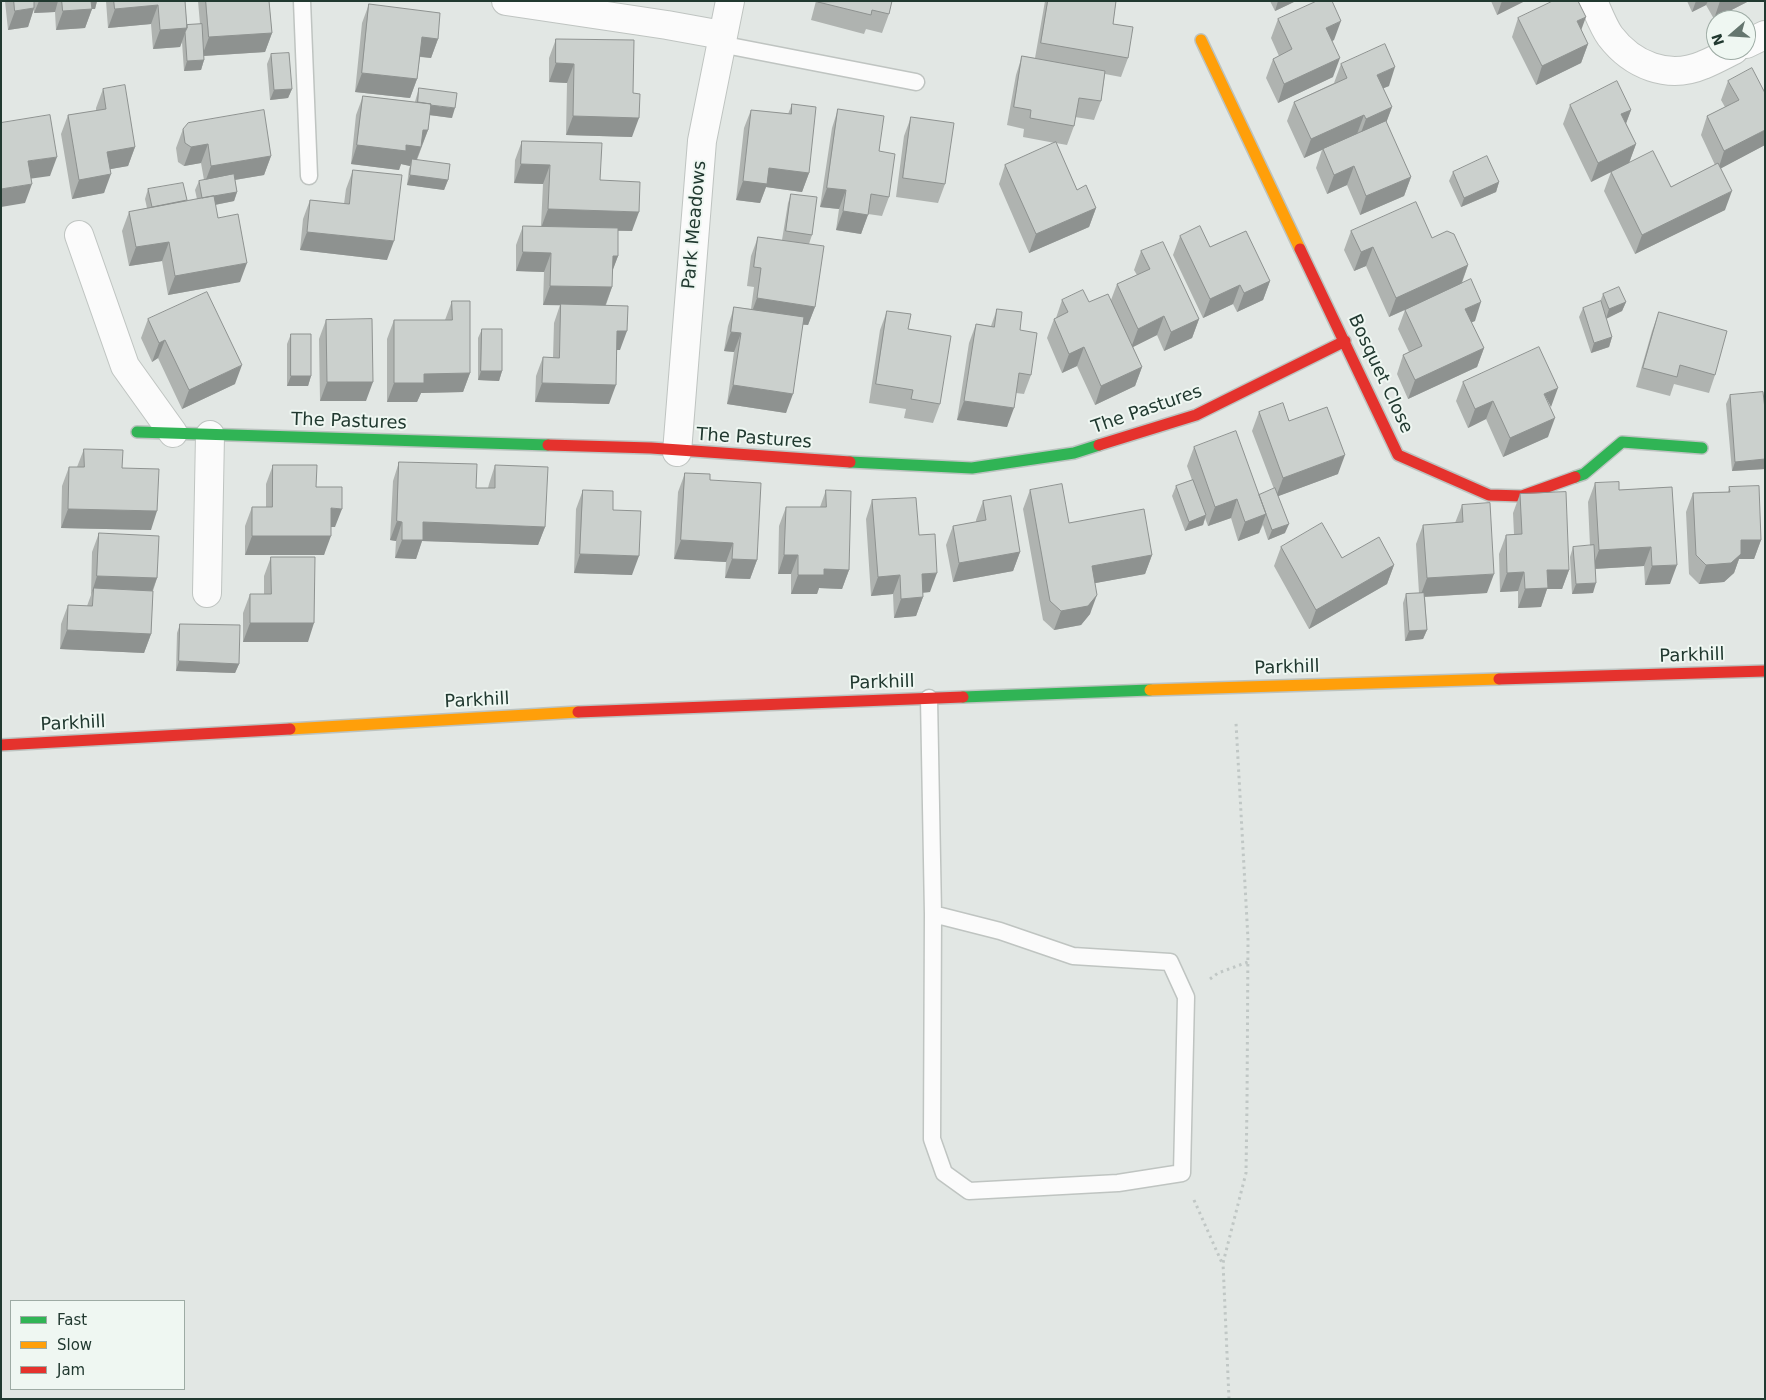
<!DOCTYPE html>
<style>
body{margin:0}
#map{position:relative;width:1766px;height:1400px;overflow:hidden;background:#e2e7e4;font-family:"DejaVu Sans",sans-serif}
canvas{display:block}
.frame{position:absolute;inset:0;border:2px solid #213930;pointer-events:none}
.legend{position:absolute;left:10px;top:1300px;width:175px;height:90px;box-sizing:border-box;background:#eff7f2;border:1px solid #9daba4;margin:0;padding:6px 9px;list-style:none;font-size:15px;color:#213930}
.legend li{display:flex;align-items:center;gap:10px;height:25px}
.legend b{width:25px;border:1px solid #9daba4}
.north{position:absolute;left:1706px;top:10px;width:50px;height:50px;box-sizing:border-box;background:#eff7f2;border:1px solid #9daba4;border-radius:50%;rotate:251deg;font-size:14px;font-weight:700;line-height:20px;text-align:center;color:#213930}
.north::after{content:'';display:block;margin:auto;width:18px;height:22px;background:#65766f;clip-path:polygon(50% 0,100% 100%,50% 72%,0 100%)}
</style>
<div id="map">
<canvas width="1766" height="1400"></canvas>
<div class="frame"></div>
<ul class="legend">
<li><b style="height:6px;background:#30b455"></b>Fast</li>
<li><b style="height:6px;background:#ff9f0a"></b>Slow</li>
<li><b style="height:6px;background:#e5322d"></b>Jam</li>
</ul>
<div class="north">N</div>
</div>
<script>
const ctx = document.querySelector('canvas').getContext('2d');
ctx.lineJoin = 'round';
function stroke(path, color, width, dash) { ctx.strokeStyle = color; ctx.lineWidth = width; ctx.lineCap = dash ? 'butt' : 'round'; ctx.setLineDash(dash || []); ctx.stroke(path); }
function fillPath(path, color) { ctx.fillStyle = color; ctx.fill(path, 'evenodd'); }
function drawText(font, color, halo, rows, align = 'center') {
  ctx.font = font + ' "DejaVu Sans",sans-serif'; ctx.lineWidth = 4; ctx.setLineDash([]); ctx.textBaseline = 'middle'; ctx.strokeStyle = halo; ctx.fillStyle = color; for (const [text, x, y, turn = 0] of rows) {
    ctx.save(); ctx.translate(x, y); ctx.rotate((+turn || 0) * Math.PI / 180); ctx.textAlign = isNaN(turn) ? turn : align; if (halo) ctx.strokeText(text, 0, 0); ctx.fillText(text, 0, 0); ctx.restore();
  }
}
const lane = new Path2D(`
 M302 1 309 176
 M720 44 916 82
 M929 698 933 914 932 1139 944 1173 969 1191 1118 1183 1182 1173 1186 997 1170 962 1073 956 1000 931 933 914`);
const street = new Path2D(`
 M506 1 667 25 722 35
 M1593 1C1598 12 1603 26 1610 36 1632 65 1668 80 1703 65 1713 61 1724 55 1734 50
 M1746 44 1765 35
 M79 235 125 366 173 433
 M677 452 702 141 730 1
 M207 593 210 435`);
const fast = new Path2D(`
 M137 432 548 445
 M850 462 972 468 1074 453 1099 445
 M1575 477 1584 474 1622 442 1702 448
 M963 697 1150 690`);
const slow = new Path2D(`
 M1201 40 1300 249
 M1150 690 1499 679
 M290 729 578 712`);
const jam = new Path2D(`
 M1300 249 1398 455 1489 495 1522 496 1575 477
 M548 445 651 448 850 462
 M1099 445 1196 415 1345 341
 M1499 679 1765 671
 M578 712 963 697
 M1 745 290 729`);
stroke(lane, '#bfc4c1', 19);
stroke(street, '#bfc4c1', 30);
stroke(fast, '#bcc3c0', 14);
stroke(slow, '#bcc3c0', 14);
stroke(jam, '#bcc3c0', 14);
stroke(new Path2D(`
 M1210 979 1218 973 1248 962
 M1194 1200 1222 1263
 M1229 1399 1223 1263 1246 1173 1247 1104 1248 939 1236 723`), '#c0c7c5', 3, [2.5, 4]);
stroke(lane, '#fbfbfb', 16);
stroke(street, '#fbfbfb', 28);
stroke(fast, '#30b455', 11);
stroke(slow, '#ff9f0a', 11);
stroke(jam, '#e5322d', 11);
fillPath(new Path2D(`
 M5 1H97L95 9H92L85 28 56 30 55 12 34 13V9L28 27 8 30Z
 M106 1H185L187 25 200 24 198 1H269L272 33 265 52 204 56V60L201 70 184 71 182 42 180 47 153 49 151 24 108 28Z
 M816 1H892L889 14 882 33 866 29 864 34 811 20Z
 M1045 1H1116L1113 24 1128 58 1121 77 1105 74 1101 101 1094 120 1075 117 1074 126 1067 145 1056 143 1077 190 1096 208 1089 227 1029 253 999 184 1005 165 1055 143 1023 137 1024 129 1007 125 1016 75 1022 56 1035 58Z
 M1270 1H1296L1275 11Z
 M1491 1H1525L1497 15Z
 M1687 1H1749L1714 19 1706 5 1692 12Z
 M369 4 438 39 431 58 420 57 417 79 410 98 355 92 362 23Z
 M1518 18 1588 44 1581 63 1536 85 1512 37Z
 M1278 19 1334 40 1332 41 1333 77 1278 103 1266 78 1273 59 1279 56 1271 38Z
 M556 39 633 93 632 137 566 135 567 83 549 82V58Z
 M271 54 292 89 288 98 270 100 267 64Z
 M1341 64 1389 86 1383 88 1392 107 1386 122 1411 177 1404 196 1360 215 1347 185 1327 194 1316 168 1322 150 1304 158 1287 121 1294 102 1334 83Z
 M1728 81 1765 145 1721 168 1725 210 1635 254 1604 191 1611 172 1591 182 1563 124 1570 105 1631 110 1626 123 1636 144 1629 163 1671 187 1715 165 1701 135 1707 116 1725 107 1721 100Z
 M419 88 452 118 429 115 428 130 417 160 448 180 444 190 407 185 409 169 410 166 401 164 399 170 351 164 356 115 363 96 415 102 416 98Z
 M103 89 135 147 128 166 110 169 104 193 72 199 61 134 68 115 96 111V108Z
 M792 104 809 173 802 192 766 187 760 203 736 200 744 128 751 110 788 114Z
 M838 109 879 151 889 197 882 216 868 214 861 234 836 230 839 209 820 207 832 128Z
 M911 117 945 184 938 203 896 197 904 136Z
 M183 129 271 156 264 175 235 180 237 192 234 201 215 205 218 218 240 282 168 295 162 261 129 266 122 231 129 212 147 208 145 199 148 189 186 201 197 199 195 190 199 181 204 180 201 163 184 166 178 162 176 148Z
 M522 141 600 180 632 231H618V256L612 271V287L606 305 620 350H617L609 404 535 402 536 376 543 357 553 358 554 323 560 305H543L544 272 516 271V245L523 226H541L543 184 514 183 515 160Z
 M353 170 387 260 300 250 303 219 310 200 344 204 346 189Z
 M1453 172 1499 182 1496 192 1461 207 1449 181Z
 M791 194 812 235 809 244 815 307 808 325H803L786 413 727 404 734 352 724 351 728 326 734 307 751 309 754 287 747 286 751 256 758 237 782 240 788 203Z
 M1351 231 1432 238 1468 265 1462 283 1475 321 1471 322 1484 348 1477 367 1408 399 1397 374 1403 355 1409 352 1398 329 1405 310 1389 317 1366 266 1354 271 1344 250Z
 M1180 236 1210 247 1270 281 1263 300 1237 312 1233 304 1203 318 1173 255Z
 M1141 251 1199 319 1192 338 1164 351 1157 335 1133 347 1142 367 1135 386 1095 405 1077 366 1062 373 1047 338 1054 319 1056 318 1062 300 1089 302 1111 300 1117 284 1137 275 1134 270Z
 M1603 294 1626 302 1622 311 1606 318 1612 337 1609 347 1591 353 1579 317 1583 308 1600 302Z
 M452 301 470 373 463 392 421 393 417 402H387V339L394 320H445Z
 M997 309 1020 330 1031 375 1024 394 1016 393 1007 427 957 420 969 343 976 324 991 326Z
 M887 311 908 329 940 404 933 423 904 418 906 409 869 403 880 330Z
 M1659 312 1715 375 1709 393 1674 384 1670 396 1636 387 1652 331Z
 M148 319 235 384 182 409 158 358 152 362 141 338Z
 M326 320 366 401H320L319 339Z
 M482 329 502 371 499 381 478 380V338Z
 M291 334 311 376 308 386H287V344Z
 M1463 382 1550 408 1548 437 1503 457 1486 419 1468 428 1456 401Z
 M1730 395 1765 409V469L1732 471 1726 404Z
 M1259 412 1289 421 1338 474 1278 496 1285 533 1268 540 1263 525 1259 533 1238 541 1231 518 1208 526 1205 518 1203 525 1185 531 1172 496 1176 486 1192 480 1187 466 1194 447 1259 495 1274 489 1252 431Z
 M84 449 122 468 151 530 61 528 62 486 69 467H77Z
 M399 462 476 488H488L489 484 495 465 545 527 538 545 422 541 416 559 395 558 396 541 390 540 393 481Z
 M273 465 316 487 335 527H331L324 555H245V526L252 507H266V484Z
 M685 473 710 480 757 560 750 579 725 578 726 562 674 559 678 492Z
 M1595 483 1619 490 1672 487 1670 584 1645 585 1644 566 1595 569 1593 593 1572 594 1570 557 1573 547 1590 546 1588 502Z
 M1729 487 1761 540 1754 559H1739L1734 573 1724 582 1699 584 1689 574 1686 512 1693 493 1728 492Z
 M583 490 613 510 632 575 574 573 576 509Z
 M826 490 849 570 842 589 819 588 817 594H791V574H778L779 526 786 507H820Z
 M1030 490 1069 523 1152 555 1145 574 1095 583 1090 614 1081 625 1054 630 1043 620 1023 509Z
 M1520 494 1569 570 1562 589H1547L1541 607 1518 608V591L1500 592 1499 554 1506 535 1514 534 1513 513Z
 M872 500 919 535 930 592 923 593V597L916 616 894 618 893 594 871 596 866 519Z
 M983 501 1020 552 1013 571 953 582 946 545 953 526 976 522V520Z
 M1462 505 1487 593 1425 597 1427 630 1423 639 1405 641 1403 603 1406 594 1419 593 1416 544 1423 525 1455 523Z
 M99 533 157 578 153 591 151 634 144 653 60 649 61 624 68 605 87 606 91 595 92 552Z
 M1281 547 1342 558 1394 565 1387 584 1309 629 1274 566Z
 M271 557 308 642H243V613L250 594H264V576Z
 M180 624 239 664 235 673 176 671 177 633Z`), '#afb3b0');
fillPath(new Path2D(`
 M39 1H58L55 12 34 13Z
 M87 1H97L95 9H92L85 28 56 30 63 11Z
 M1278 1H1296L1275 11Z
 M1502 1H1525L1497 15Z
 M1696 1H1708L1706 5 1692 12Z
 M1720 1H1749L1714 19Z
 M158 5 151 24 108 28 115 9Z
 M34 8 28 27 8 30 15 11Z
 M1586 17 1579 36 1577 21Z
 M1341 21 1334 40 1319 47 1326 28Z
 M187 28 180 47 153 49 160 30Z
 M272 33 265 52 202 56 209 37Z
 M422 37 438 39 431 58 415 56Z
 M1588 44 1581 63 1536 85 1542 66Z
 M1340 58 1333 77 1278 103 1284 84Z
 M204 60 201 70 184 71 187 61Z
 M556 63 574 64 567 83 549 82Z
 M1395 67 1389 86 1370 94 1377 75Z
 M362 73 417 79 410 98 355 92Z
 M292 89 288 98 270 100 274 90Z
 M417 104 455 108 452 118 414 113Z
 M1392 107 1385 126 1359 138 1366 119Z
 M1631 110 1624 129 1621 114Z
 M1364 115 1357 134 1304 158 1311 139Z
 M573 116 639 118 632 137 566 135Z
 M423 130H428L414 166 412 159 410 166 401 164 399 170 351 164 357 145H406Z
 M1765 130V145L1718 170 1724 151Z
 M208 144 201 163 184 166 191 147Z
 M1636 144 1629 163 1591 182 1598 163Z
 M135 147 128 166 100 171 107 152Z
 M271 156 264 175 204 185 211 166Z
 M57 157 50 176 21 180 28 161Z
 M521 164 550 165 543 184 514 183Z
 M1354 166 1347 185 1327 194 1334 175Z
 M769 168 809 173 802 192 766 187 760 203 736 200 743 181Z
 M111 174 104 193 72 199 79 180Z
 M410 175 448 180 444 190 407 185Z
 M1411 177 1404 196 1360 215 1366 196Z
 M1499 182 1496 192 1461 207 1464 198Z
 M32 184 25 203 1 207V189Z
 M827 188 846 190 839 209 820 207Z
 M1732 191 1725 210 1635 254 1642 235Z
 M237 192 234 201 199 208 202 198Z
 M1096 208 1089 227 1029 253 1036 234Z
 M548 209 639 212 632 231 541 228Z
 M843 211 868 215 861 234 836 230Z
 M307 232 394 241 387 260 300 250Z
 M169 242 162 261 129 266 136 247Z
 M1373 247 1366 266 1354 271 1361 252Z
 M523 252 551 253 544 272 516 271Z
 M613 256H618L611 275Z
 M247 263 240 282 168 295 175 276Z
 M1468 265 1461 284 1389 317 1396 298Z
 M1270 281 1263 300 1237 312 1244 293Z
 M1240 285 1233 304 1203 318 1210 299Z
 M550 286 612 287 605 306 543 305Z
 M757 298 815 307 808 325 750 317Z
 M1481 302 1475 321 1458 328 1465 309Z
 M1626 302 1622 311 1606 319 1609 309Z
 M1164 316 1157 335 1131 348 1138 329Z
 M1199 319 1192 338 1164 351 1171 332Z
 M617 331H627L620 350H610Z
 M731 332 741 333 734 352 724 351Z
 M1612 337 1609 347 1591 353 1594 343Z
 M165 340 158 358 152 362 159 343Z
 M1084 347 1077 366 1062 373 1069 354Z
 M1484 348 1477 367 1408 399 1415 380Z
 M242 365 235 384 182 409 189 390Z
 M1142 367 1135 386 1095 405 1101 386Z
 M481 371H502L499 381 478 380Z
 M470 373 463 392 421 393 417 402H387L394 383 424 374Z
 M291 376H311L308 386H287Z
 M327 382H373L366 401H320Z
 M542 383 616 385 609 404 535 402Z
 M733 385 793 394 786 413 727 404Z
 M1558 388 1551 407 1544 394Z
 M964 401 1014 408 1007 427 957 420Z
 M1493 401 1486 419 1468 428 1475 409Z
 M1555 418 1548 437 1503 457 1510 438Z
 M1345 455 1338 474 1276 497 1283 478Z
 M1765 459V469L1732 471 1735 462Z
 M1237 499 1231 518 1208 526 1215 507Z
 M331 508 342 509 335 527H324Z
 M68 509 157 511 151 530 61 528Z
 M1266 514 1259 533 1238 541 1245 522Z
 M1206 515 1203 525 1185 531 1189 522Z
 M397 521 402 522 396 541 390 540Z
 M423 522 545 527 538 545 422 541 416 559 395 558 402 540Z
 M1289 524 1285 533 1268 540 1272 530Z
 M252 536H331L324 555H245Z
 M681 540 733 543 726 562 674 559Z
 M1741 540H1761L1754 559H1739L1734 573 1724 582 1699 584 1706 565Z
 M1651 547 1644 566 1592 569 1599 550Z
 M1020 552 1013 571 953 582 959 563Z
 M580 554 639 556 632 575 574 573Z
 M784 555H798L791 574H778Z
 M1152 555 1145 574 1085 585 1092 566Z
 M732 559 757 560 750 579 725 578Z
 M1394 565 1387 584 1309 629 1316 610Z
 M1677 565 1670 584 1645 585 1652 566Z
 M824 569 849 570 842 589 819 588 817 594H791L798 575Z
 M1547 570H1569L1562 589H1547L1541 607 1518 608 1525 589Z
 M1524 572 1518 591 1500 592 1507 573Z
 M937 573 930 592 915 593 922 574Z
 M1494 574 1487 593 1420 597 1427 578Z
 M900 575 893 594 871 596 878 577Z
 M97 576 157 578 150 597 94 588 91 595Z
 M1596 583 1593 593 1572 594 1576 584Z
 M1097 595 1090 614 1081 625 1054 630 1061 611Z
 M923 597 916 616 894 618 901 599Z
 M250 623H314L308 642H243Z
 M67 630 151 634 144 653 60 649Z
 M1427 630 1423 639 1405 641 1409 631Z
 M179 661 239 664 235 673 176 671Z`), '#8e9290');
const building = new Path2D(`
 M14 1H34V8L15 11Z
 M62 1H91L92 9 63 11Z
 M114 1H185L187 28 160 30 158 5 115 9Z
 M206 1H269L272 33 209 37Z
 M892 1 889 14 872 10 871 15 818 2Z
 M1048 1H1116L1113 24 1133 27 1128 58 1041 43Z
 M1317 1H1332L1341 21 1326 28 1340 58 1284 84 1273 59 1292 49 1278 19Z
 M1553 1H1578L1586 17 1577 21 1588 44 1542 66 1518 18Z
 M369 4 440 13 438 39 422 37 417 79 362 73Z
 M202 24 204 60 187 61 185 32 187 28V25Z
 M556 39 634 40 633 93 640 94 639 118 573 116 574 64 556 63Z
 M1385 44 1395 67 1377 75 1392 107 1366 119 1364 115 1311 139 1294 102 1347 78 1341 64Z
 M289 53 292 89 274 90 271 54Z
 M1022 56 1105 71 1101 101 1079 98 1074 126 1030 118 1031 110 1014 107Z
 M1752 68 1765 93V130L1724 151 1707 116 1739 100 1728 81Z
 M1617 81 1631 110 1621 114 1636 144 1598 163 1570 105Z
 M125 85 135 147 107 152 111 174 79 180 68 115 106 109 103 89Z
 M419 88 457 93 455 108 430 105 431 104 418 102Z
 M363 96 431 104 428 130H423L421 147 406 145V151L357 145Z
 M792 104 816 107 809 173 769 168 767 184 743 181 751 110 791 114Z
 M838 109 884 116 879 151 895 154 889 197 871 194 868 215 843 211 846 190 827 188Z
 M264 110 271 156 211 166 208 144 191 147 185 143 183 129 188 123Z
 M50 115 57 157 28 161 32 184 1 189V123Z
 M911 117 954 123 945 184 903 178Z
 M1386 121 1411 177 1366 196 1354 166 1334 175 1323 149Z
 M522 141 602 143 600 180 640 182 639 212 548 209 550 165 521 164Z
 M1056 142 1077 190 1086 185 1096 208 1036 234 1005 165Z
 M1653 151 1671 187 1718 163 1732 191 1642 235 1611 172Z
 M1487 156 1499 182 1464 198 1453 172Z
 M412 159 450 164 448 180 410 175Z
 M353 170 402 175 394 241 307 232 310 200 349 204Z
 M234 174 237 192 202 198 199 181Z
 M183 183 187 200 152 207 148 189Z
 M791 194 817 197 812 235 786 231Z
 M214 196 218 218 238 214 247 263 175 276 169 242 136 247 129 212Z
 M1416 202 1432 238 1447 231 1454 234 1468 265 1396 298 1373 247 1361 252 1351 231Z
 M523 226 618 228V256H613L612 287 550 286 551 253 523 252Z
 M1200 226 1210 247 1246 231 1270 281 1244 293 1240 285 1210 299 1180 236Z
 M758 237 824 246 815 307 757 298 761 268 754 267Z
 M1163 242 1199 319 1171 332 1164 316 1138 329 1117 284 1150 269 1141 251Z
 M1471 279 1481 302 1465 309 1484 348 1415 380 1403 355 1422 346 1405 310Z
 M1619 287 1626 302 1609 309 1603 294Z
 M1083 290 1089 302 1108 294 1142 367 1101 386 1084 347 1069 354 1054 319 1068 312 1062 300Z
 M207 292 242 365 189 390 165 340 159 343 148 319Z
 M452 301H470V373L424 374V383H394V320H452Z
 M1601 301 1612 337 1594 343 1583 308Z
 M561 304 628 306 627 331H617L616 385 542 383 543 357 559 358Z
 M734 307 804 317 793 394 733 385 741 333 731 332Z
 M997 309 1022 312 1020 330 1037 333 1031 375 1019 373 1014 408 964 401 976 324 994 327Z
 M887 311 911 314 908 329 951 336 940 404 911 399 913 390 876 384Z
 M1659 312 1727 331 1715 375 1680 365 1677 377 1643 368Z
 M372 319 373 382H327L326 320Z
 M482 329H502V371H481Z
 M291 334H311V376H291Z
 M1539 347 1558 388 1544 394 1555 418 1510 438 1493 401 1475 409 1463 382Z
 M1763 392 1765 409V459L1735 462 1730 395Z
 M1283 403 1289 421 1327 407 1345 455 1283 478 1259 412Z
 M1236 431 1266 514 1245 522 1237 499 1215 507 1194 447Z
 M84 449 123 450 122 468 159 469 157 511 68 509 69 467H84Z
 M399 462 477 464 476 488H495V465L548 467 545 527 423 522V540H402V522L397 521Z
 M273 465H317L316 487H342V509L331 508V536H252V507H272Z
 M685 473 710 474V480L761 483 757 560 732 559 733 543 681 540Z
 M1193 480 1206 515 1189 522 1176 486Z
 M1619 482V490L1672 487 1677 565 1652 566 1651 547 1599 550 1595 483Z
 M1062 484 1069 523 1144 509 1152 555 1092 566 1097 595 1088 606 1061 611 1050 601 1030 490Z
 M1759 486 1761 540H1741V554L1731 563 1706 565 1696 555 1693 493 1730 492 1729 487Z
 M1275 488 1289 524 1272 530 1259 495Z
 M583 490 613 491V510L641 511 639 556 580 554Z
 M826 490 851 491 849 570 824 569V575H798V555H784L786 507H826Z
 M1566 492 1569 570H1547L1548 588 1525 589 1524 572 1507 573 1506 535 1522 534 1520 494Z
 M1011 496 1020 552 959 563 953 526 986 520 983 501Z
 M916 498 919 535 935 534 937 573 922 574 923 597 901 599 900 575 878 577 872 500Z
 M1490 503 1494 574 1427 578 1423 525 1463 522 1462 505Z
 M1322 523 1342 558 1379 537 1394 565 1316 610 1281 547Z
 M99 533 159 536 157 578 97 576Z
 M1594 545 1596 583 1576 584 1573 547Z
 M271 557H315L314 623H250V594H271Z
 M94 588 153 591 151 634 67 630 68 605 92 606Z
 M1424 593 1427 630 1409 631 1406 594Z
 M180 624 240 625 239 664 179 661Z`);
fillPath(building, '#cbd0cd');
stroke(building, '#8e9290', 1);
drawText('18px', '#213930', '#eff7f2', [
 ["Park Meadows",695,225,-85],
 ["Bosquet Close",1380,374,65],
 ["The Pastures",1147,410,-19],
 ["The Pastures",349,422,2],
 ["The Pastures",754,439,4],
 ["Parkhill",1692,656,-2],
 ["Parkhill",1287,668,-2],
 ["Parkhill",882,683,-2],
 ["Parkhill",477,701,-3],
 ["Parkhill",73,724,-3]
]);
</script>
